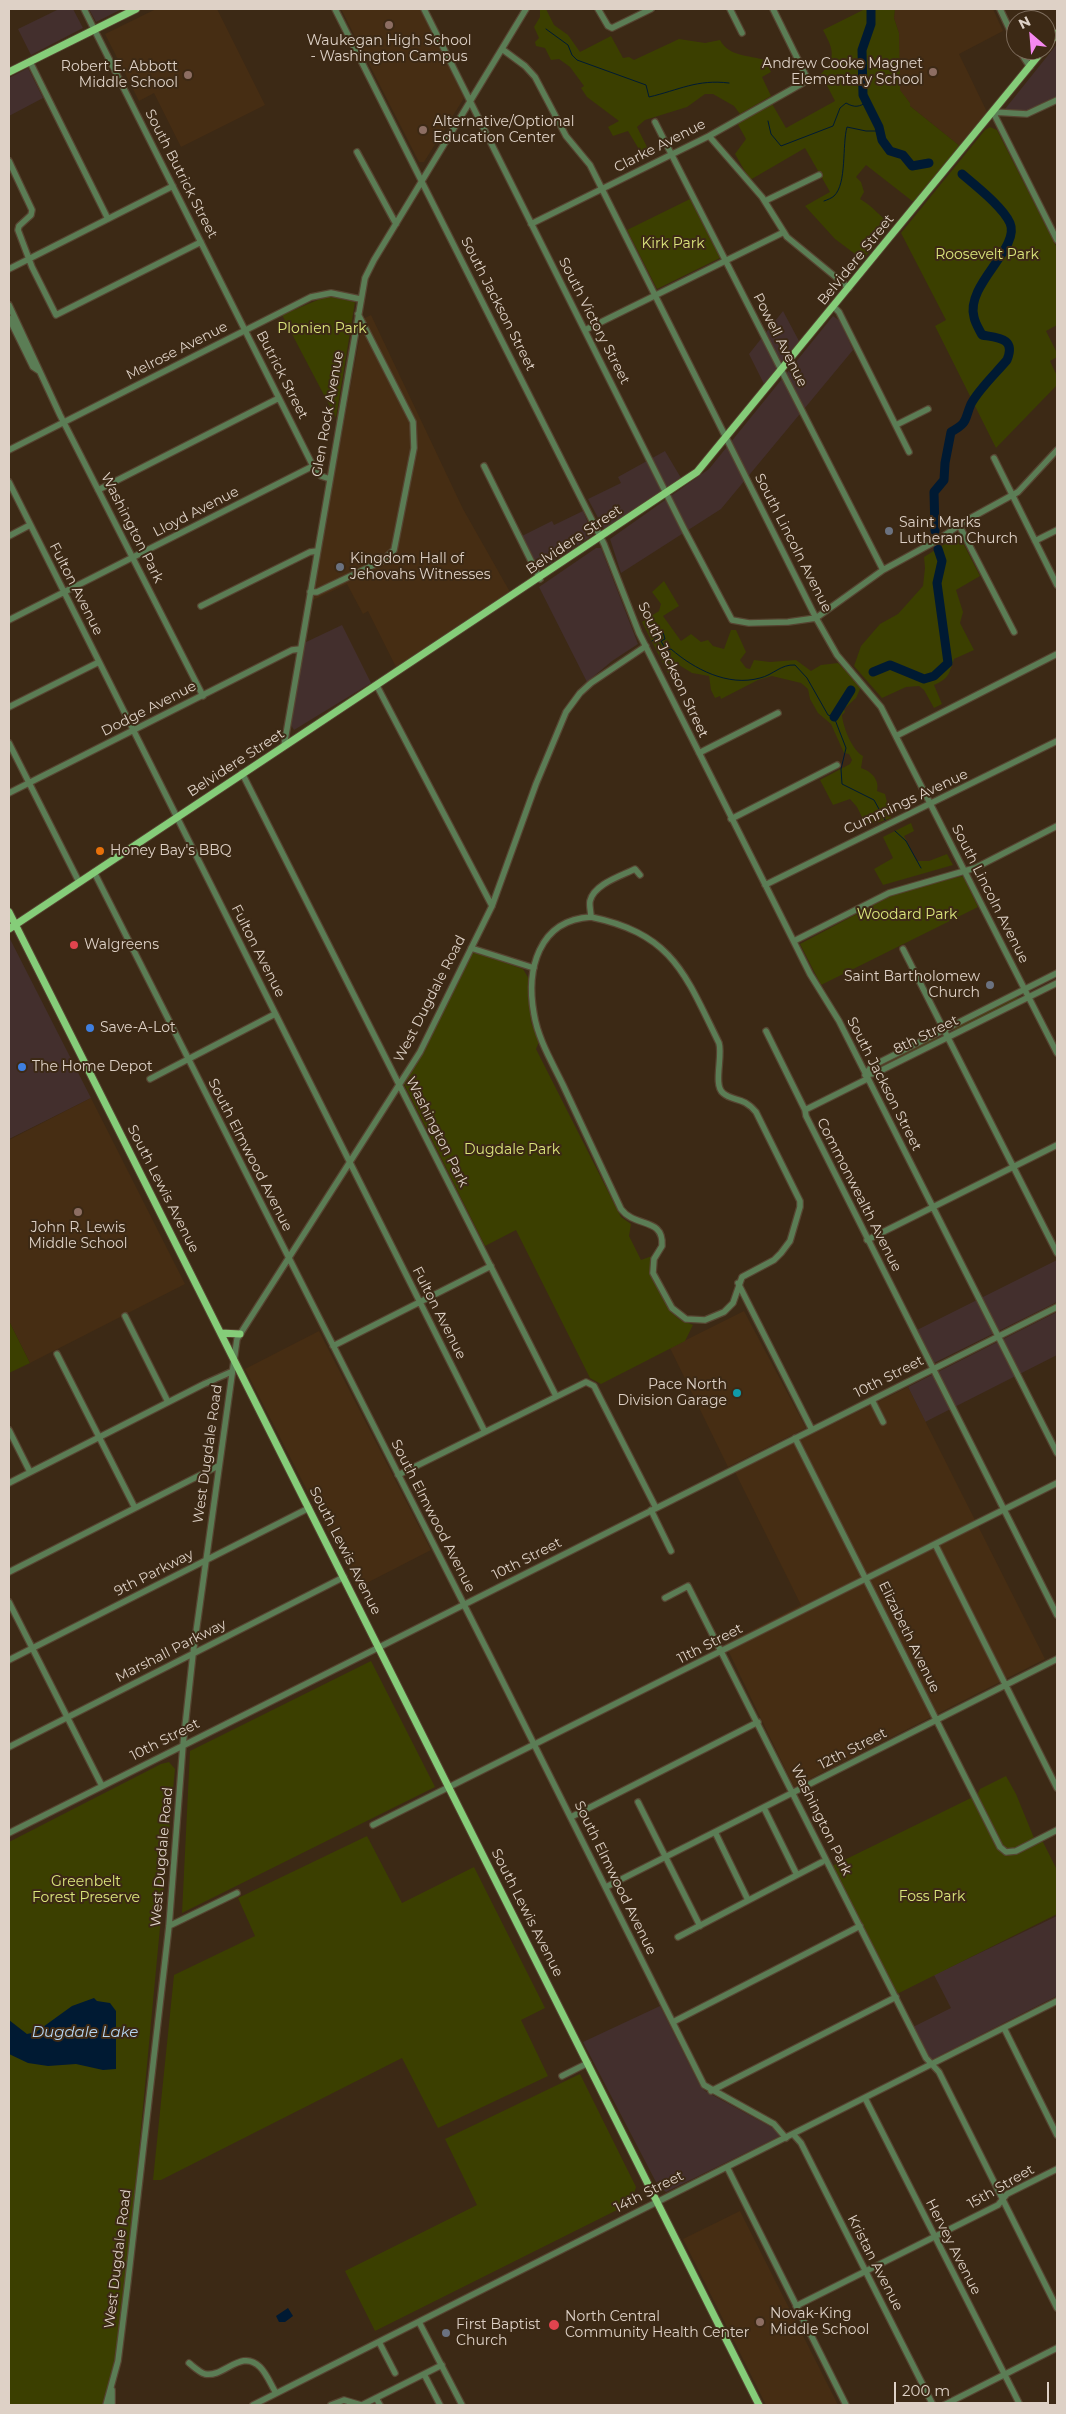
<!DOCTYPE html>
<style>
body{margin:0}
#map{position:relative;width:1066px;height:2414px;overflow:hidden;background:#3c2915;font-family:Montserrat,sans-serif}
canvas{display:block}
.frame{position:absolute;inset:0;border:10px solid #ded1c6;pointer-events:none}
.north{position:absolute;left:1006px;top:10px;width:50px;height:50px;box-sizing:border-box;background:#3c2915;border:1px solid #7d6c5c;border-radius:50%;rotate:333deg;font-size:14px;font-weight:700;line-height:20px;text-align:center;color:#ded1c6}
.north::after{content:'';display:block;margin:auto;width:18px;height:22px;background:#f589ef;clip-path:polygon(50% 0,100% 100%,50% 72%,0 100%)}
.scale{position:absolute;left:894px;top:2382px;width:155px;height:22px;box-sizing:border-box;border:2px solid #ded1c6;border-top:0;padding-left:6px;font-size:15px;line-height:18px;white-space:nowrap;color:#ded1c6;-webkit-text-stroke:4px #3c2915;paint-order:stroke}
</style>
<div id="map">
<canvas width="1066" height="2414"></canvas>
<div class="frame"></div>
<div class="north">N</div>
<div class="scale">200 m</div>
</div>
<script>
const ctx = document.querySelector('canvas').getContext('2d');
ctx.lineJoin = 'round';
function fillPath(path, color) { ctx.fillStyle = color; ctx.fill(path, 'evenodd'); }
function stroke(path, color, width, dash) { ctx.strokeStyle = color; ctx.lineWidth = width; ctx.lineCap = dash ? 'butt' : 'round'; ctx.setLineDash(dash || []); ctx.stroke(path); }
function drawText(font, color, halo, rows, align = 'center') {
  ctx.font = font + ' Montserrat,sans-serif'; ctx.lineWidth = 4; ctx.setLineDash([]); ctx.textBaseline = 'middle'; ctx.strokeStyle = halo; ctx.fillStyle = color; for (const [text, x, y, turn = 0] of rows) {
    ctx.save(); ctx.translate(x, y); ctx.rotate((+turn || 0) * Math.PI / 180); ctx.textAlign = isNaN(turn) ? turn : align; if (halo) ctx.strokeText(text, 0, 0); ctx.fillText(text, 0, 0); ctx.restore();
  }
}
fillPath(new Path2D(`
 M59 9H73L83 28 31 55 18 29Z
 M89 9H122L96 22Z
 M1057 44V96L1028 110 1009 111 1005 109Z
 M28 68 43 98 9 116V78Z
 M783 311 799 341 764 384 749 354Z
 M833 316 840 321 853 350 721 509 621 573 610 539 709 469Z
 M665 451 681 478 604 529 588 499 621 483 618 477Z
 M583 511 593 535 540 570 522 536 552 521 554 525Z
 M596 548H601L638 644 612 661 587 682 539 587Z
 M342 625 371 683 294 730 291 725 304 643Z
 M9 937 91 1098 9 1139Z
 M1057 1260V1302L928 1366 911 1333Z
 M1057 1312V1355L925 1422 908 1387Z
 M1057 1916V1996L931 2060 913 2027 951 2008 934 1975Z
 M660 2006 699 2084 705 2091 784 2134 666 2192 657 2184 583 2042Z`), '#432f2d');
fillPath(new Path2D(`
 M156 9H217L265 105 181 147 154 93 139 101 105 34Z
 M341 9H420L464 98 424 162H419Z
 M895 9H993L1003 31 959 54 987 112 961 147 910 106V103L899 90V33L894 18Z
 M371 315 463 509 510 592 396 667 368 611 363 614 347 584 311 601 363 319Z
 M91 1098 185 1284 30 1363 9 1321V1140Z
 M744 1311 806 1428 728 1467 670 1348Z
 M319 1331 431 1550 357 1588 245 1369Z
 M908 1387 1045 1659 794 1787 725 1644 801 1605 735 1472Z
 M740 2211 838 2405H766L683 2239Z`), '#462d13');
fillPath(new Path2D(`
 M540 9H546L554 25 568 35 580 52 611 36 623 58 629 57 634 60 679 39 705 43 720 40C729 57 749 55 765 60L771 72 762 77 771 96 740 114 734 106 713 94H705L687 107 645 120 637 127 650 153 643 156 628 131 613 136 608 127 619 121 587 97 581 88 584 86 570 67 559 59 551 60 545 48 536 46 535 42 539 38 534 27 540 17Z
 M865 9H895L894 18 899 33 900 90 910 103V106L961 147 916 204 866 165 856 177 861 182 864 192 860 199C874 207 878 215 891 224L863 260 835 239 805 206 830 192 805 148 750 180 735 154 746 139 736 121 771 102 786 128 835 101 821 74C837 57 833 49 823 30Z
 M990 127 997 130 1057 248V325L1046 331 1057 353V357L1050 361 1057 376V385L996 448 935 326 946 320 901 233 985 130Z
 M690 199 720 258 657 289 627 230Z
 M327 296 355 302 336 418 282 315Z
 M958 533 980 576 956 590 963 612 960 623 974 650 954 659C949 673 950 678 934 685L942 704 934 708 924 690 919 686 906 687 882 698 854 666 861 646 880 624 898 614 923 586 925 568 924 557 948 542Z
 M664 581 679 606 663 616 681 641 691 634 701 642 708 640 713 646 724 649 731 630H736L746 652 740 660 746 668 750 669 754 660 770 662 796 660 811 671 821 665 838 663 861 687 856 698 844 709 845 712 842 715C843 727 852 750 863 756L861 768C871 771 880 780 877 791L885 794 891 818 879 822 865 823 857 807 850 799 833 805 820 780 850 764 852 760 849 754 844 753 831 724 818 713 810 699 808 689 801 683 772 676 758 680 721 699 720 696 715 698 711 690 709 676 692 673 679 665 670 670 669 675 642 622 659 611 661 604 652 592Z
 M911 823 914 831 904 836 917 861H929L947 854 953 865 883 885 874 869 893 858 883 837Z
 M963 876 978 907 821 985 800 944 902 890Z
 M472 951 523 969 529 979 531 1022 539 1042 536 1049 621 1217 631 1224 629 1236 641 1260 652 1256 651 1276 660 1293 672 1313 679 1319 693 1325 685 1341 601 1384 590 1378 516 1230 485 1246 404 1084Z
 M1017 997 1018 999 954 1031V1028Z
 M936 1037 938 1040 873 1071 874 1068Z
 M9 1321 30 1363 9 1373Z
 M371 1661 435 1787 182 1913 190 1751Z
 M169 1762 175 1769 122 2329 105 2405H9V1842L161 1764Z
 M1006 1776 1016 1794 1034 1838 1042 1840 1057 1870V1914L897 1994 832 1866 977 1795 980 1789Z
 M367 1836 402 1903 474 1867 545 2008 521 2020 548 2076 438 2128 402 2058 161 2180H153L174 1975 255 1936 238 1898Z
 M580 2074 636 2187 633 2197 623 2207 375 2331 345 2271 477 2205 445 2139Z`), '#3b3f00');
fillPath(new Path2D(`
 M94 1998 97 2001 110 2003 116 2011V2069L103 2070 76 2064 48 2066 28 2063 9 2054V2020L27 2034 36 2032 72 2006Z
 M288 2308 293 2316 285 2322H279L276 2316Z`), '#001a33');
stroke(new Path2D(`
 M546 29 568 45 572 55 577 60 646 85 649 97C679 90 697 79 729 83
 M768 121 771 134 781 146 833 126 840 108 846 103C855 108 859 107 867 102
 M824 201C827 200 832 198 834 196 847 184 842 145 847 127L866 131H880
 M652 641 663 632 665 639 661 641 666 650 671 649C694 669 728 687 760 678 773 675 781 664 795 665L807 678 828 715 834 717 846 748 841 769 842 784 874 800 885 820
 M895 831 906 841 921 868`), '#001a33', 1);
stroke(new Path2D(`
 M871 9V24L862 50 863 95 879 127 882 140 890 151 903 155 912 166 929 163
 M935 531 934 492 944 480 945 463 951 432C969 422 964 420 971 404 978 390 997 372 1007 360 1016 338 999 338 982 335 979 329 975 323 974 317 965 285 1021 248 1010 223 1003 207 976 186 962 174
 M873 672 890 665 924 679 934 676 948 663 937 583 942 561 938 549
 M834 717 851 690`), '#001a33', 9);
const minor = new Path2D(`
 M84 9 313 466 321 476 330 479
 M335 9 604 544 639 633 810 974 839 1021 1057 1453
 M424 9 684 529 732 620 749 623 788 622 816 618 883 570 936 541 967 520 1018 492 1057 450
 M598 9 608 26 612 28 651 9
 M730 9 742 33
 M1000 9 1016 43
 M502 49 525 66 535 77 566 136 590 165 816 618 837 655 881 707 1057 1053
 M1019 50 1030 67
 M30 62 108 219
 M1057 100 1027 114 993 112 1057 240
 M655 122 883 570
 M709 136 762 197 787 237 849 288
 M357 152 396 224
 M9 161 32 210 31 215 19 226 18 230 32 267 56 315 201 242
 M765 201 819 175
 M531 224 709 136 803 83 807 79 806 76 773 9
 M9 269 173 186
 M9 305 60 415 203 696
 M834 307 839 312 909 452
 M9 318 33 367 39 371
 M585 330 784 232
 M896 425 928 409
 M9 450 311 297 331 293 360 299
 M994 458 1057 585
 M484 466 540 579
 M9 482 485 1432
 M98 490 279 398
 M959 525 1014 632
 M9 536 30 525
 M1035 541 1057 530
 M310 592H317L382 561 394 550 414 448 413 422 358 314
 M201 606 310 552 317 551
 M9 620 313 466
 M377 686 492 906
 M9 707 99 662
 M896 736 1057 654
 M9 743 79 882
 M284 746 365 278 374 260 526 9
 M699 753 778 713
 M242 773 556 1396
 M9 793 292 650 300 649
 M731 819 837 765
 M94 872 492 1660 704 2085 774 2124 786 2138
 M765 885 1057 741
 M591 917C673 934 685 974 719 1043 723 1056 713 1085 723 1093 733 1102 743 1096 756 1112L800 1201V1207L790 1241 781 1253 774 1260 742 1277 733 1303 724 1312 705 1320 686 1319 672 1308 653 1273 654 1259 662 1246C664 1217 635 1228 621 1209 602 1168 582 1126 563 1085 552 1062 538 1039 534 1014 526 970 538 920 591 917Z
 M591 917C591 912 589 906 590 901 594 884 621 876 635 869L640 875
 M794 941 889 893 975 868 1057 826
 M471 948 534 968
 M903 949 1057 1253
 M766 1031 805 1110 806 1116 1057 1615
 M865 1075 872 1066 1057 973
 M865 1075 876 1073 1057 983
 M150 1079 275 1014
 M805 1110 867 1079
 M867 1240 1057 1145
 M738 1283 812 1430
 M125 1316 168 1402
 M333 1346 491 1266
 M57 1354 135 1508
 M872 1400 883 1422
 M9 1430 30 1472
 M795 1438 1000 1847 1006 1852 1016 1851 1057 1830
 M398 1475 586 1382 594 1386 656 1508
 M9 1483 204 1384 231 1372
 M651 1510 671 1551
 M935 1544 1057 1788
 M9 1572 218 1466
 M665 1598 688 1586 926 2058 939 2072 1057 2308
 M9 1602 102 1786
 M9 1660 309 1508
 M9 1747 344 1577
 M638 1802 700 1926
 M764 1808 797 1875
 M571 1817 758 1722
 M373 1825 1057 1483
 M715 1832 748 1900
 M9 1833 1057 1307
 M606 1887 1057 1659
 M169 1926 237 1893
 M678 1937 822 1862
 M673 2022 860 1926
 M1004 2028 1057 2135
 M562 2076 588 2063
 M711 2091 896 1997
 M865 2098 1020 2405
 M793 2134 801 2143 933 2405
 M727 2167 846 2405
 M796 2306 998 2205 1007 2194 1057 2169
 M419 2322 462 2405
 M379 2342 395 2373
 M189 2363C194 2367 199 2372 205 2374 224 2378 241 2348 260 2367 267 2374 271 2385 276 2393
 M424 2374 440 2405
 M376 2398 380 2405
 M106 2405 118 2361 128 2281 169 1926 183 1745 193 1654 237 1339 420 1052 492 906 536 784 566 712 580 693 591 683 646 646
 M112 2405V2390
 M253 2405 1057 2001
 M331 2405 344 2400 361 2405
 M362 2405 442 2365
 M944 2405 1057 2348`);
const major = new Path2D(`
 M1046 47 1057 33
 M9 72 136 9
 M9 912 759 2405
 M9 929 697 472 1043 50
 M221 1333 240 1334`);
stroke(minor, '#564431', 8);
stroke(major, '#564431', 9);
stroke(minor, '#5b7d55', 5.5);
stroke(major, '#85cd79', 7);
for (const [x, y, r, color] of [
 [389,25,5,"#8d6e63"],
 [933,72,5,"#8d6e63"],
 [188,75,5,"#8d6e63"],
 [423,130,5,"#8d6e63"],
 [889,531,5,"#6b7280"],
 [340,567,5,"#6b7280"],
 [100,851,5,"#e8710a"],
 [74,945,5,"#e0444e"],
 [990,985,5,"#6b7280"],
 [90,1028,5,"#3f7fe0"],
 [22,1067,5,"#3f7fe0"],
 [78,1212,5,"#8d6e63"],
 [737,1393,5,"#0f9aa8"],
 [760,2322,5,"#8d6e63"],
 [554,2325,6,"#e0444e"],
 [446,2333,5,"#6b7280"]
]) { const dot = new Path2D(); dot.arc(x, y, r, 0, 2 * Math.PI); ctx.fillStyle = color; ctx.fill(dot); stroke(dot, '#3c2915', 2); }
drawText('14px', '#ded1c6', '#3c2915', [
 ["Waukegan High School",389,41,"center"],
 ["- Washington Campus",389,57,"center"],
 ["Andrew Cooke Magnet",923,64,"right"],
 ["Elementary School",923,80,"right"],
 ["Robert E. Abbott",178,67,"right"],
 ["Middle School",178,83,"right"],
 ["Alternative/Optional",433,122],
 ["Education Center",433,138],
 ["Saint Marks",899,523],
 ["Lutheran Church",899,539],
 ["Kingdom Hall of",350,559],
 ["Jehovahs Witnesses",350,575],
 ["Honey Bay's BBQ",110,851],
 ["Walgreens",84,945],
 ["Saint Bartholomew",980,977,"right"],
 ["Church",980,993,"right"],
 ["Save-A-Lot",100,1028],
 ["The Home Depot",32,1067],
 ["John R. Lewis",78,1228,"center"],
 ["Middle School",78,1244,"center"],
 ["Pace North",727,1385,"right"],
 ["Division Garage",727,1401,"right"],
 ["Novak-King",770,2314],
 ["Middle School",770,2330],
 ["North Central",565,2317],
 ["Community Health Center",565,2333],
 ["First Baptist",456,2325],
 ["Church",456,2341]
], 'left');
drawText('14px', '#ded1c6', '#3c2915', [
 ["Clarke Avenue",660,146,-27],
 ["South Butrick Street",181,174,63],
 ["Belvidere Street",856,260,-51],
 ["South Jackson Street",498,304,63],
 ["South Victory Street",594,321,63],
 ["Powell Avenue",780,340,63],
 ["Melrose Avenue",177,351,-27],
 ["Butrick Street",282,375,63],
 ["Glen Rock Avenue",328,414,-80],
 ["Lloyd Avenue",196,512,-27],
 ["Washington Park",132,528,63],
 ["Belvidere Street",574,540,-34],
 ["South Lincoln Avenue",793,543,63],
 ["Fulton Avenue",76,589,63],
 ["South Jackson Street",673,670,65],
 ["Dodge Avenue",149,709,-27],
 ["Belvidere Street",236,763,-33],
 ["Cummings Avenue",906,802,-25],
 ["South Lincoln Avenue",990,894,63],
 ["Fulton Avenue",258,951,63],
 ["West Dugdale Road",430,999,-63],
 ["8th Street",926,1035,-26],
 ["South Jackson Street",884,1084,63],
 ["Washington Park",437,1132,63],
 ["South Elmwood Avenue",250,1155,63],
 ["South Lewis Avenue",163,1189,63],
 ["Commonwealth Avenue",859,1195,63],
 ["Fulton Avenue",439,1313,63],
 ["10th Street",889,1377,-27],
 ["West Dugdale Road",208,1454,-82],
 ["South Elmwood Avenue",433,1516,63],
 ["South Lewis Avenue",345,1551,63],
 ["10th Street",527,1559,-27],
 ["9th Parkway",154,1573,-27],
 ["Elizabeth Avenue",909,1637,64],
 ["11th Street",710,1644,-27],
 ["Marshall Parkway",171,1651,-27],
 ["10th Street",165,1740,-27],
 ["12th Street",853,1749,-27],
 ["Washington Park",821,1820,64],
 ["West Dugdale Road",162,1857,-85],
 ["South Elmwood Avenue",615,1878,64],
 ["South Lewis Avenue",527,1913,63],
 ["15th Street",1001,2187,-30],
 ["14th Street",649,2192,-27],
 ["Hervey Avenue",953,2247,63],
 ["West Dugdale Road",118,2259,-83],
 ["Kristan Avenue",875,2263,63]
]);
drawText('14px', '#dbe57c', '#3c2915', [
 ["Kirk Park",673,244],
 ["Roosevelt Park",987,255],
 ["Plonien Park",322,329],
 ["Woodard Park",907,915],
 ["Dugdale Park",512,1150],
 ["Greenbelt",86,1882],
 ["Forest Preserve",86,1898],
 ["Foss Park",932,1897]
]);
drawText('italic 15px', '#b6d5f1', '#3c2915', [
 ["Dugdale Lake",85,2033]
]);
</script>
